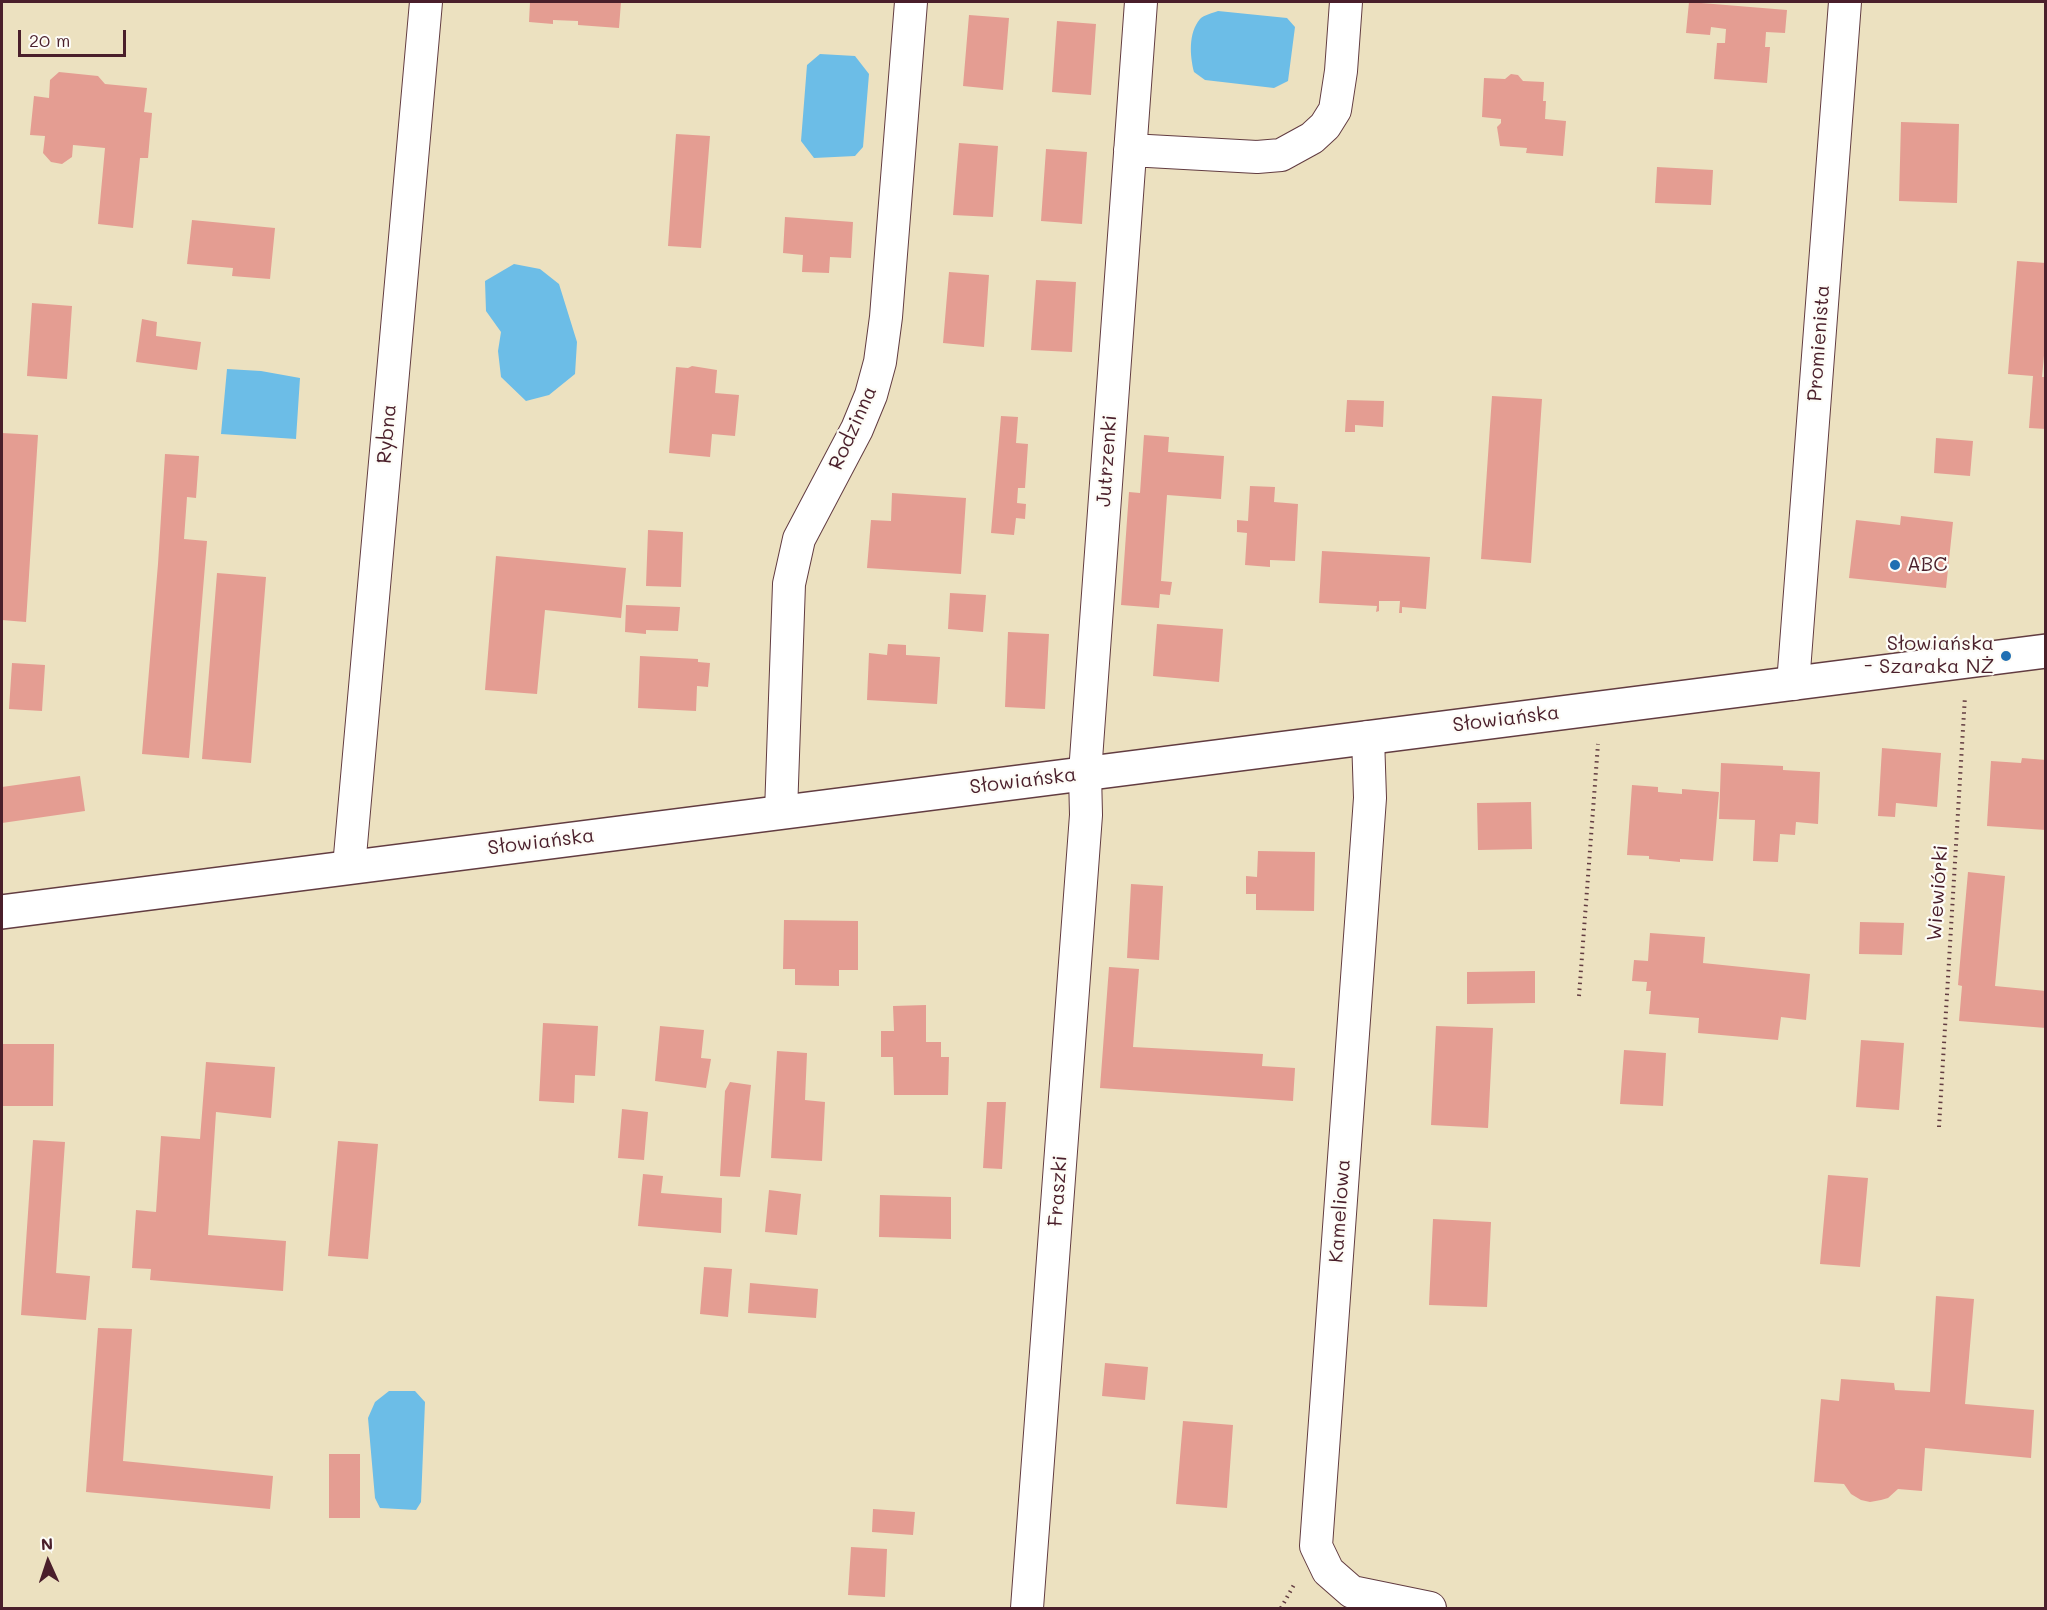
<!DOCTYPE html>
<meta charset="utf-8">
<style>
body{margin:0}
#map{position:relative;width:2047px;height:1610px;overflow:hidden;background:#ece1c0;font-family:Mali,sans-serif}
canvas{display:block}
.frame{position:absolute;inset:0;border:3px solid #4a1f2b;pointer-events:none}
.north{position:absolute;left:18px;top:1532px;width:60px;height:60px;-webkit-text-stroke:4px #fdfcf7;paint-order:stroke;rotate:357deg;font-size:16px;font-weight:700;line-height:24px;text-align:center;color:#4a1f2b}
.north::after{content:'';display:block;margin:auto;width:21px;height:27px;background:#4a1f2b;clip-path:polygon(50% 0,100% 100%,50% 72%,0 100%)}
.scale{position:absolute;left:18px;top:30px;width:108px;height:27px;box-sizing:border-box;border:3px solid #4a1f2b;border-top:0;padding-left:8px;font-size:18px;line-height:21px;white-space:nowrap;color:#4a1f2b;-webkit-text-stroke:4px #fdfcf7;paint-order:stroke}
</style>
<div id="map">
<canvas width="2047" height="1610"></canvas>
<div class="frame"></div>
<div class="north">N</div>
<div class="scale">20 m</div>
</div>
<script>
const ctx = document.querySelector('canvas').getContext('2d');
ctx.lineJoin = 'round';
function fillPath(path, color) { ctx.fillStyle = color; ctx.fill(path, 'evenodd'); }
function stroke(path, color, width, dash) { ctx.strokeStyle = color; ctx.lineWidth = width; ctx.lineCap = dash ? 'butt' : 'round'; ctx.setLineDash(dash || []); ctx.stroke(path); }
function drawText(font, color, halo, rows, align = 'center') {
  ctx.font = font + ' Mali,sans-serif'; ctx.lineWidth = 4.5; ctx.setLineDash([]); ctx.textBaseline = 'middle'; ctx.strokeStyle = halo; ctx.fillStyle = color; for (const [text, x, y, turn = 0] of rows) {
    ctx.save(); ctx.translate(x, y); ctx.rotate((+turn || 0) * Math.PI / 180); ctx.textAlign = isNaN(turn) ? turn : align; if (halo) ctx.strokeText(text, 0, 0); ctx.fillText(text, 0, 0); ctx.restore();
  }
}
fillPath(new Path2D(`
 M1218 11 1287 18 1295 27 1288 81 1274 88 1205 80 1194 72C1190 56 1188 33 1200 19 1204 15 1213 13 1218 11Z
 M820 54 855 56 869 74 863 147 855 156 814 158 801 141 807 65Z
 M514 264 540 269 559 284 577 342 575 374 549 395 526 401 501 377 498 351 501 332 486 311 485 281Z
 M227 369 261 371 300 378 296 439 221 434Z
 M389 1391H415L425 1402 421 1502 416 1510 380 1508 375 1498 368 1418 375 1402Z`), '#6cbde7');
fillPath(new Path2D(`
 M530 2H621L619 28 578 25V21L553 20V24L529 22Z
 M1689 2 1787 10 1785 33 1766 32 1765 47H1770L1767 83 1714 79 1717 43H1725L1726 29 1711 27 1710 35 1686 33Z
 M969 15 1009 18 1003 90 963 86Z
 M1057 21 1096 24 1091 95 1052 92Z
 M59 72 98 76 105 84 147 88 144 112 152 113 148 158H140L133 228 98 224 105 148 73 145 72 157 62 164 51 162 43 153 45 136 30 135 34 96 49 98 50 80Z
 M1511 74 1518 75 1523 81 1544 82 1543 101H1546L1545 119 1566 121 1563 156 1526 153 1527 148 1500 146 1497 127 1501 123V119L1482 117 1484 78 1505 79Z
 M1901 122 1959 124 1957 203 1899 201Z
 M676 134 710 136 701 248 668 246Z
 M959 143 998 146 993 217 953 215Z
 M1046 149 1087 152 1082 224 1041 221Z
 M1657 167 1713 170 1711 205 1655 203Z
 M785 217 853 222 851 258 830 257 829 273 802 272 803 255 783 253Z
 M192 220 275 228 270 279 232 276 233 268 187 264Z
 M2017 261 2046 263V334L2042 377H2046V429L2029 428 2033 376 2008 374Z
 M949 272 989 275 984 347 943 343Z
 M1036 280 1076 282 1072 352 1031 350Z
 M32 303 72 306 67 379 27 376Z
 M142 319 157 322 156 336 201 342 197 370 136 362Z
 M692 366 717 370 715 393 739 395 735 436 712 434 710 457 669 453 676 367 688 368Z
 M1492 396 1542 399 1531 563 1481 559Z
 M1347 400 1384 401 1383 427 1355 425V432H1345Z
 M1001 416 1018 417 1016 443 1028 444 1025 488H1018L1017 503 1026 504 1025 519 1016 518 1014 535 991 533Z
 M2 433 38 435 26 622 2 620Z
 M1144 435 1169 437 1168 452 1224 456 1221 499 1167 495 1161 581 1172 582 1170 595 1160 594 1159 608 1121 605 1129 492 1140 493Z
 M1936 438 1973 441 1970 476 1934 473Z
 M165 454 199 456 196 498 187 497 184 539 207 541 189 758 142 754 158 564Z
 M1250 486 1275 487 1274 502 1298 504 1295 561 1270 560V567L1245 565 1247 533 1237 532V520L1248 521Z
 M892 493 966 498 961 574 867 568 871 520 891 521Z
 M1901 516 1953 522 1946 588 1849 578 1856 520 1900 525Z
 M648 530 683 532 681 587 646 586Z
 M1322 551 1430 557 1426 609 1402 607V613H1399L1400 601H1379V611L1376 612 1377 606 1319 603Z
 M496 556 626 568 621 618 545 610 537 694 485 690Z
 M217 573 266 577 251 763 202 759Z
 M950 593 986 595 983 632 948 629Z
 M626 605 680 607 678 631 646 630V634L625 632Z
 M1157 624 1223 629 1219 682 1153 676Z
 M1008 632 1049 634 1045 709 1005 707Z
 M888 644 906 645V655L940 657 937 704 867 700 869 653 887 655Z
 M640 656 698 659V662L710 663 708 687 697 686 696 711 638 708Z
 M12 663 45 665 42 711 9 709Z
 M1882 748 1941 753 1937 807 1896 803 1895 817 1878 816Z
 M2022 758 2046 760V830L1987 826 1991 761 2021 763Z
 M1721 763 1783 766V770L1820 772 1818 824 1796 822 1795 835 1780 834 1778 862 1753 861 1755 820 1719 819Z
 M80 776 85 811 2 823V787Z
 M1632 785 1658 787V792L1682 794V789L1719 792 1713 861 1680 859V862L1649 859V856L1627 855Z
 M1531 802 1532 849 1478 850 1477 803Z
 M1258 851 1315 852 1314 911 1256 910V894H1246V876L1257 877Z
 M1968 872 2005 876 1995 986 2046 991V1028L1959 1021 1962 986 1958 985Z
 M1131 884 1163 886 1159 960 1127 958Z
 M784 920 858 921V970H839V986L795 985V969H783Z
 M1860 922 1904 923 1902 955 1859 954Z
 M1650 933 1705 937 1703 963 1810 974 1806 1020 1781 1017 1778 1040 1698 1033 1699 1018 1649 1014 1651 991H1646L1647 982 1632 981 1634 960 1648 961Z
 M1109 967 1139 969 1133 1047 1263 1054 1262 1066 1295 1068 1293 1101 1100 1088Z
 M1535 971V1003L1467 1004V972Z
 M926 1005V1042H941V1057H949L948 1095H894L893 1057H881V1031H894L893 1006Z
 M543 1023 598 1026 595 1076 575 1075 574 1103 539 1101Z
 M660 1026 704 1030 701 1058 711 1059 706 1088 655 1081Z
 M1436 1026 1493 1028 1488 1128 1431 1125Z
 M1861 1040 1904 1043 1899 1110 1856 1107Z
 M2 1044H54L53 1106H2Z
 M1624 1050 1666 1053 1663 1106 1620 1104Z
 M777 1051 807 1053 805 1100 825 1102 822 1161 771 1158Z
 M206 1062 275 1067 271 1118 216 1112 208 1235 286 1241 283 1291 150 1280 151 1269 132 1268 136 1210 156 1212 161 1136 200 1139Z
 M730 1082 751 1085 740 1177 720 1176 725 1091Z
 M987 1102H1006L1002 1169 983 1168Z
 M622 1109 648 1112 644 1160 618 1158Z
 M33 1140 65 1142 56 1273 90 1276 86 1320 21 1315Z
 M338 1141 378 1144 368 1259 328 1256Z
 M643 1174 663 1176 661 1193 722 1198 721 1233 638 1226Z
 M1828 1175 1868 1178 1860 1267 1820 1264Z
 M769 1190 801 1194 797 1235 765 1232Z
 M880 1195 951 1197V1239L879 1237Z
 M1433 1219 1491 1222 1487 1307 1429 1305Z
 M704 1267 732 1269 728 1317 700 1314Z
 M750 1283 818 1289 816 1318 748 1313Z
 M1936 1296 1974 1299 1965 1404 2034 1410 2031 1458 1925 1448 1922 1491 1898 1489 1888 1498 1881 1500 1870 1502 1861 1500 1851 1494 1844 1484 1814 1482 1821 1399 1839 1401 1841 1379 1894 1383 1895 1390 1930 1392Z
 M98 1328 132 1329 123 1461 273 1476 270 1509 86 1492Z
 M1105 1363 1148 1367 1145 1400 1102 1396Z
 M1183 1421 1233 1425 1227 1508 1176 1504Z
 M329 1454H360V1518H329Z
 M873 1509 915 1512 913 1535 872 1532Z
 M851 1547 887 1549 885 1597 848 1595Z`), '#e49d92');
const street = new Path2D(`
 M1130 150 1257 157 1281 155 1312 138 1325 126 1335 110 1341 71 1346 2
 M1793 684 1845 2
 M1368 737 1370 798 1316 1546 1328 1571 1352 1592 1430 1608
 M781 812 789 584 799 539 857 429 871 395 880 362 886 317 911 2
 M349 867 426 2
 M1027 1608 1086 815 1085 773 1141 2`);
const secondary = new Path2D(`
 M2 912 2046 651`);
stroke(street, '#623c41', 34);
stroke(secondary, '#623c41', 36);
stroke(new Path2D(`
 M1579 996 1598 744
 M1939 1127 1965 696
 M1281 1608 1295 1583`), '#623c41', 4, [1.5, 4.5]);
stroke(street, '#fff', 32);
stroke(secondary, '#fff', 33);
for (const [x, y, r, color] of [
 [1895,565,6,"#1f6fb2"],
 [2006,656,6,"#1f6fb2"]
]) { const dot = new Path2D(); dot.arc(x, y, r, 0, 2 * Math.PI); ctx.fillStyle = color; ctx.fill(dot); stroke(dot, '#fdfcf7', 2); }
drawText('20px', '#4a1f2b', '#fdfcf7', [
 ["Promienista",1819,343,-86],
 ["Rodzinna",853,428,-66],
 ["Rybna",387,434,-85],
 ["Jutrzenki",1107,461,-86],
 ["Słowiańska",1506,719,-7],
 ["Słowiańska",1023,781,-7],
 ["Słowiańska",541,842,-7],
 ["Wiewiórki",1938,893,-86],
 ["Fraszki",1058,1191,-86],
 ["Kameliowa",1340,1211,-86]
]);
drawText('20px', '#4a1f2b', '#fdfcf7', [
 ["ABC",1907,565],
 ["Słowiańska",1994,644,"right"],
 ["- Szaraka NŻ",1994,667,"right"]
], 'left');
</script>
